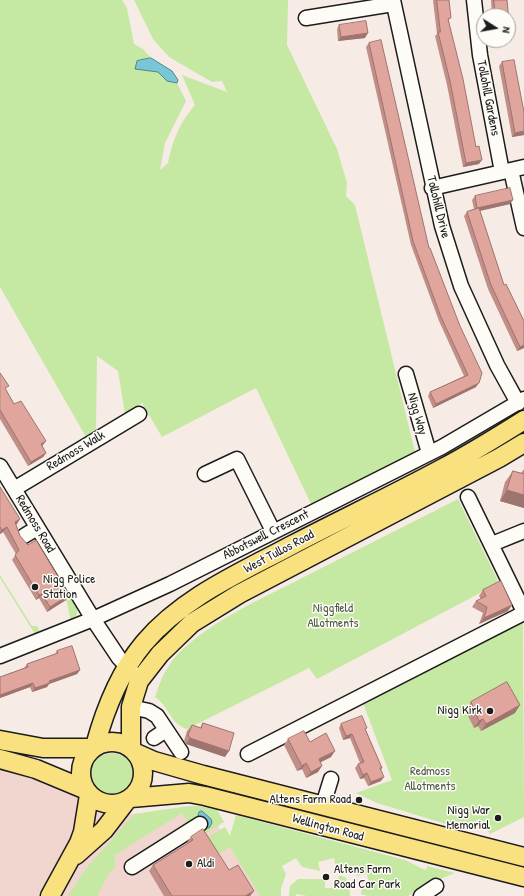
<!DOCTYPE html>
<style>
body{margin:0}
#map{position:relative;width:524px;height:896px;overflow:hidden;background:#f7ebe5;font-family:"Patrick Hand",sans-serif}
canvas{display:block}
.north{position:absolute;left:476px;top:8px;width:40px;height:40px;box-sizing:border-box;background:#fdfcf7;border:1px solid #a3a29f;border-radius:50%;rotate:101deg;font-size:11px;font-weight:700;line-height:16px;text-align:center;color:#1c1c1c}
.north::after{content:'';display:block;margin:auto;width:14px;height:18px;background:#1c1c1c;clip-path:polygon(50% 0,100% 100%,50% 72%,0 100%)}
</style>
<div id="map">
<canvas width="524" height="896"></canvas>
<div class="north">N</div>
</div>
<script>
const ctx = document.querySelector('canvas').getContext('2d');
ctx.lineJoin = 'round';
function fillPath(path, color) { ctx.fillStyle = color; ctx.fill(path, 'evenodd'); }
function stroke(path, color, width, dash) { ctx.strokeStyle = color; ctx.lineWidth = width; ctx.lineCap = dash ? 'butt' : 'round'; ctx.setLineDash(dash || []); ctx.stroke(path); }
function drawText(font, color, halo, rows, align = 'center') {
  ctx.font = font + ' "Patrick Hand",sans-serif'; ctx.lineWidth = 3; ctx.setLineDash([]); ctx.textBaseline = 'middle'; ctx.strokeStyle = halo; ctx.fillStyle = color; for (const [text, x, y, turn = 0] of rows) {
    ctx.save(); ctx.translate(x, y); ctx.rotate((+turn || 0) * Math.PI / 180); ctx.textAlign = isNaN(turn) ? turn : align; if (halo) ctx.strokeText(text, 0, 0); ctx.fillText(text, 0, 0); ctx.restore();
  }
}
fillPath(new Path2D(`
 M0 759 67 782 89 807 134 814 198 806 217 810 224 822 218 826 260 896H0Z`), '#f0d6cf');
fillPath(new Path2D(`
 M0 0H122L127 8 134 44 143 49 151 58 137 61 149 70 158 72 167 81 177 83 186 101 165 143 160 170 168 163C172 141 180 122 195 105L182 75 227 92 222 81 212 82 169 57 153 39 134 0H288L287 45 337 149 347 183 346 196 355 205 415 452 311 504 256 388 162 437 142 403 125 414 118 371 97 356 96 431 86 437 0 287Z
 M458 499 499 583 317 679 309 668 187 729C169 723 170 707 155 697 159 684 164 672 172 661 201 625 263 598 304 577 355 551 407 525 458 499Z
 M0 575 32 626H37L40 632 35 634 0 578Z
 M71 597 77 607V615L71 620C68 613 69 607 66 600Z
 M523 623 524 817 490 834 479 819 467 828H459L377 803 356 793 392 780 363 703 423 670Z
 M91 774a21 21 0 1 1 42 0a21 21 0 1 1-42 0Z
 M189 806H198L217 810 224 822 203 835 188 823 182 813 115 855V868L109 873 97 896H68L85 870 134 814Z
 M236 815 405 860 423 869 426 870 427 866 455 873 423 886 408 896H368L361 894 362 887 370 884 366 873 358 876 348 868 336 867 334 858 318 862 320 871 302 867 296 858 282 866 286 874 281 888V896H260L230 847 215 856 204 839 225 827 230 836Z
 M340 876 345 877 349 882 350 896H307L296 894V896H289L290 886 298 879H325V888H336V879Z`), '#c5e9a2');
const water = new Path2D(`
 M151 58 172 71 178 80 177 83 167 81 158 72 135 69 137 61Z
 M202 811 211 819 212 823 209 828H206L198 815 199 812Z`);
fillPath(water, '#79c7d6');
stroke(water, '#54838c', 1);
const minor = new Path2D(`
 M393 0 442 226 461 286 497 365 518 403
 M474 0 480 55 502 172
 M306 18 393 4
 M511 170 524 228
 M432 188 524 167
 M406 374 429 453
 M0 466 93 619 119 658 133 673
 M205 474 237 459 273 531
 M14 489 139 414
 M468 497 524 612
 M24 536 37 528
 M492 544 524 531
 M0 656 93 619 170 584 442 447 524 399
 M131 707 149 711 157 716 181 752
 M154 738 166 730
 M248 754 524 613
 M323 805 331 779
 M132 867 200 824
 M421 896 436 886`);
const major = new Path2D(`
 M0 740 43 748H92
 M81 773a31 31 0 1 1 62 0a31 31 0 1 1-62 0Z
 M95 746C105 709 119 673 144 643 183 597 240 573 292 545 342 519 393 495 443 468 471 453 497 437 524 420
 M131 748V707L139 681 160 654 192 623 239 594 499 458 524 443
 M136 753 154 761 203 775 524 857
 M0 759 36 769 84 789
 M131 798 189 793 205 796 524 877
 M76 855 104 830 127 800
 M50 896 79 843 83 832 89 795`);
stroke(minor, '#1c1c1c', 17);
stroke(major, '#1c1c1c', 21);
stroke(minor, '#fdfcf7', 14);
stroke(major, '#fae180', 18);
fillPath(new Path2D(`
 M433 0H449V22L479 164 463 167 447 85 435 36 437 34Z
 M491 0H507L508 16H492Z
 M339 25 365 38 338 41 337 29Z
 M369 43 429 248 476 387 433 408 428 396 430 392 464 376 439 321 411 245 366 47Z
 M502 62 524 112V135L512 137 499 66Z
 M475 196 510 204 480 211 524 348 517 351 488 289 464 216 467 212 474 209 472 200Z
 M0 373 6 390 14 404 43 445 42 446 46 453 43 457 28 466 0 419Z
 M524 469V508L500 501 505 482 513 471 521 473Z
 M0 487 17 524H16L20 536 66 600 47 612 39 598 36 600 12 560 16 554 3 532 0 534Z
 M483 590 508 611 479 624 483 613 472 607 476 601 481 599 479 596Z
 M57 651 80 670 77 674 49 684 47 687 32 692 30 687 0 698V677L24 668 27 664 55 654Z
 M471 702 515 713 481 731 478 726 474 728 465 710Z
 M203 723 225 757 186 744 184 741 187 731 192 725 200 728Z
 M341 724 366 730 382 768 381 770V781L368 786 364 778 360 779 355 768 358 764 360 763 350 738 343 740 339 728Z
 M288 739 331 757 321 762 318 772 306 778 302 769 297 771 284 745Z
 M191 837 229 870 250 896H164L149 871 153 865 187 844V842Z`), '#c18f87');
fillPath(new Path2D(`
 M368 33 365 38 338 41 341 37Z
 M524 131V135L512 137 515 133Z
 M482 160 479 164 463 167 466 163Z
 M513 200 510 204 474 212 477 208Z
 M524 345V348L517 351 520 347Z
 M479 383 476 387 433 408 436 404Z
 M46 441 43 445 38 448 41 444Z
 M46 453 43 457 28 466 31 462Z
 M507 490 524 495V508L500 501Z
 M20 519 17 524 12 527 15 522Z
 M7 527 3 532 0 534V532L2 530Z
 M42 594 39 598 36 600 39 595Z
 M69 595 66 600 47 612 50 607Z
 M512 605 508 611 479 624 484 618Z
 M80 670 77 674 49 684 47 687 32 692 35 688 49 681Z
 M33 683 30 687 0 698V695Z
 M520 705 515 713 481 731 486 724Z
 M483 719 478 726 474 728 479 721Z
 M352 734 350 738 343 740 346 736Z
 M190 738 229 751 225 757 186 744Z
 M335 751 331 757 315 765 319 759Z
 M306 763 302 769 297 771 302 766Z
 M322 766 318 772 306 778 311 772Z
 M367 773 364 778 360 779 363 775Z
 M384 777 381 781 368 786 371 782Z
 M254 891 250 896H245Z`), '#9d746e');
const building = new Path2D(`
 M437 0H449L451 18 448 19 463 79 476 147 479 146 482 160 466 163 450 81 438 32H440Z
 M494 0H507L510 32H508V16H496Z
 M366 21 368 33 341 37 339 25Z
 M381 40 429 248H430L460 326 482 373 479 383 436 404 430 392 468 375 441 317 413 241 369 43Z
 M514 60 524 112V131L515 133 502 62Z
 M510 188 513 200 477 208 475 196Z
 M479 208 504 285 506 284 524 321V345L520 347 491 285 467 212Z
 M0 373 9 386 5 388 14 404 21 401 46 441 41 444 46 453 31 462 0 410Z
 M513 471 524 474V495L507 490Z
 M0 487 20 519 15 522 20 536 28 545 36 540 69 595 50 607 42 594 39 595 15 555 19 550 7 527 2 530 0 527Z
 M501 581 512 605 484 618 487 607 476 601 486 596 483 590Z
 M72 646 80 670 49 681 50 683 35 688 33 683 0 695V677L28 667 27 664 58 653 57 651Z
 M507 682 520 705 486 724 483 719 479 721 471 702Z
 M362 716 367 728 365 729 382 768H380L384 777 371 782 367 773 363 775 358 764 364 762 352 734 346 736 341 724Z
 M203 723 234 733 229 751 190 738 188 735 192 725 201 728Z
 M304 731 310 742 326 733 335 751 319 759 322 766 311 772 306 763 302 766 288 739Z
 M203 829 229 870 238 865 254 891 245 896H172L153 865 193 840 191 837Z`);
fillPath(building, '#e0a69d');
stroke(building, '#9d746e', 1);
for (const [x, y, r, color] of [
 [35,587,4,"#1c1c1c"],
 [490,711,4,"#1c1c1c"],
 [359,800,4,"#1c1c1c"],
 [498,818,4,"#1c1c1c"],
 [189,864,4,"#1c1c1c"],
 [326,877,4,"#1c1c1c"]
]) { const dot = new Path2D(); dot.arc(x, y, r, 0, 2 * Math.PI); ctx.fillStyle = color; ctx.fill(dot); stroke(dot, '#fdfcf7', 1.5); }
drawText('13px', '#1c1c1c', '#fdfcf7', [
 ["Tollohill Gardens",488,98,79],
 ["Tollohill Drive",438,207,76],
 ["Nigg Way",417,414,74],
 ["Redmoss Walk",76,451,-31],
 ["Redmoss Road",35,524,59],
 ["Abbotswell Crescent",266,535,-27],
 ["West Tullos Road",279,552,-28],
 ["Wellington Road",328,828,15]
]);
drawText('13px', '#1c1c1c', '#fdfcf7', [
 ["Nigg Police",43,580],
 ["Station",43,595],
 ["Nigg Kirk",482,711,"right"],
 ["Altens Farm Road",351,800,"right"],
 ["Nigg War",490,811,"right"],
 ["Memorial",490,826,"right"],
 ["Aldi",197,864],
 ["Altens Farm",334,870],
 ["Road Car Park",334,885]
], 'left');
drawText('13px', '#4f5a44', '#fdfcf7', [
 ["Niggfield",333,609],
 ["Allotments",333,624],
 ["Redmoss",430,772],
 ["Allotments",430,787]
]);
</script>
